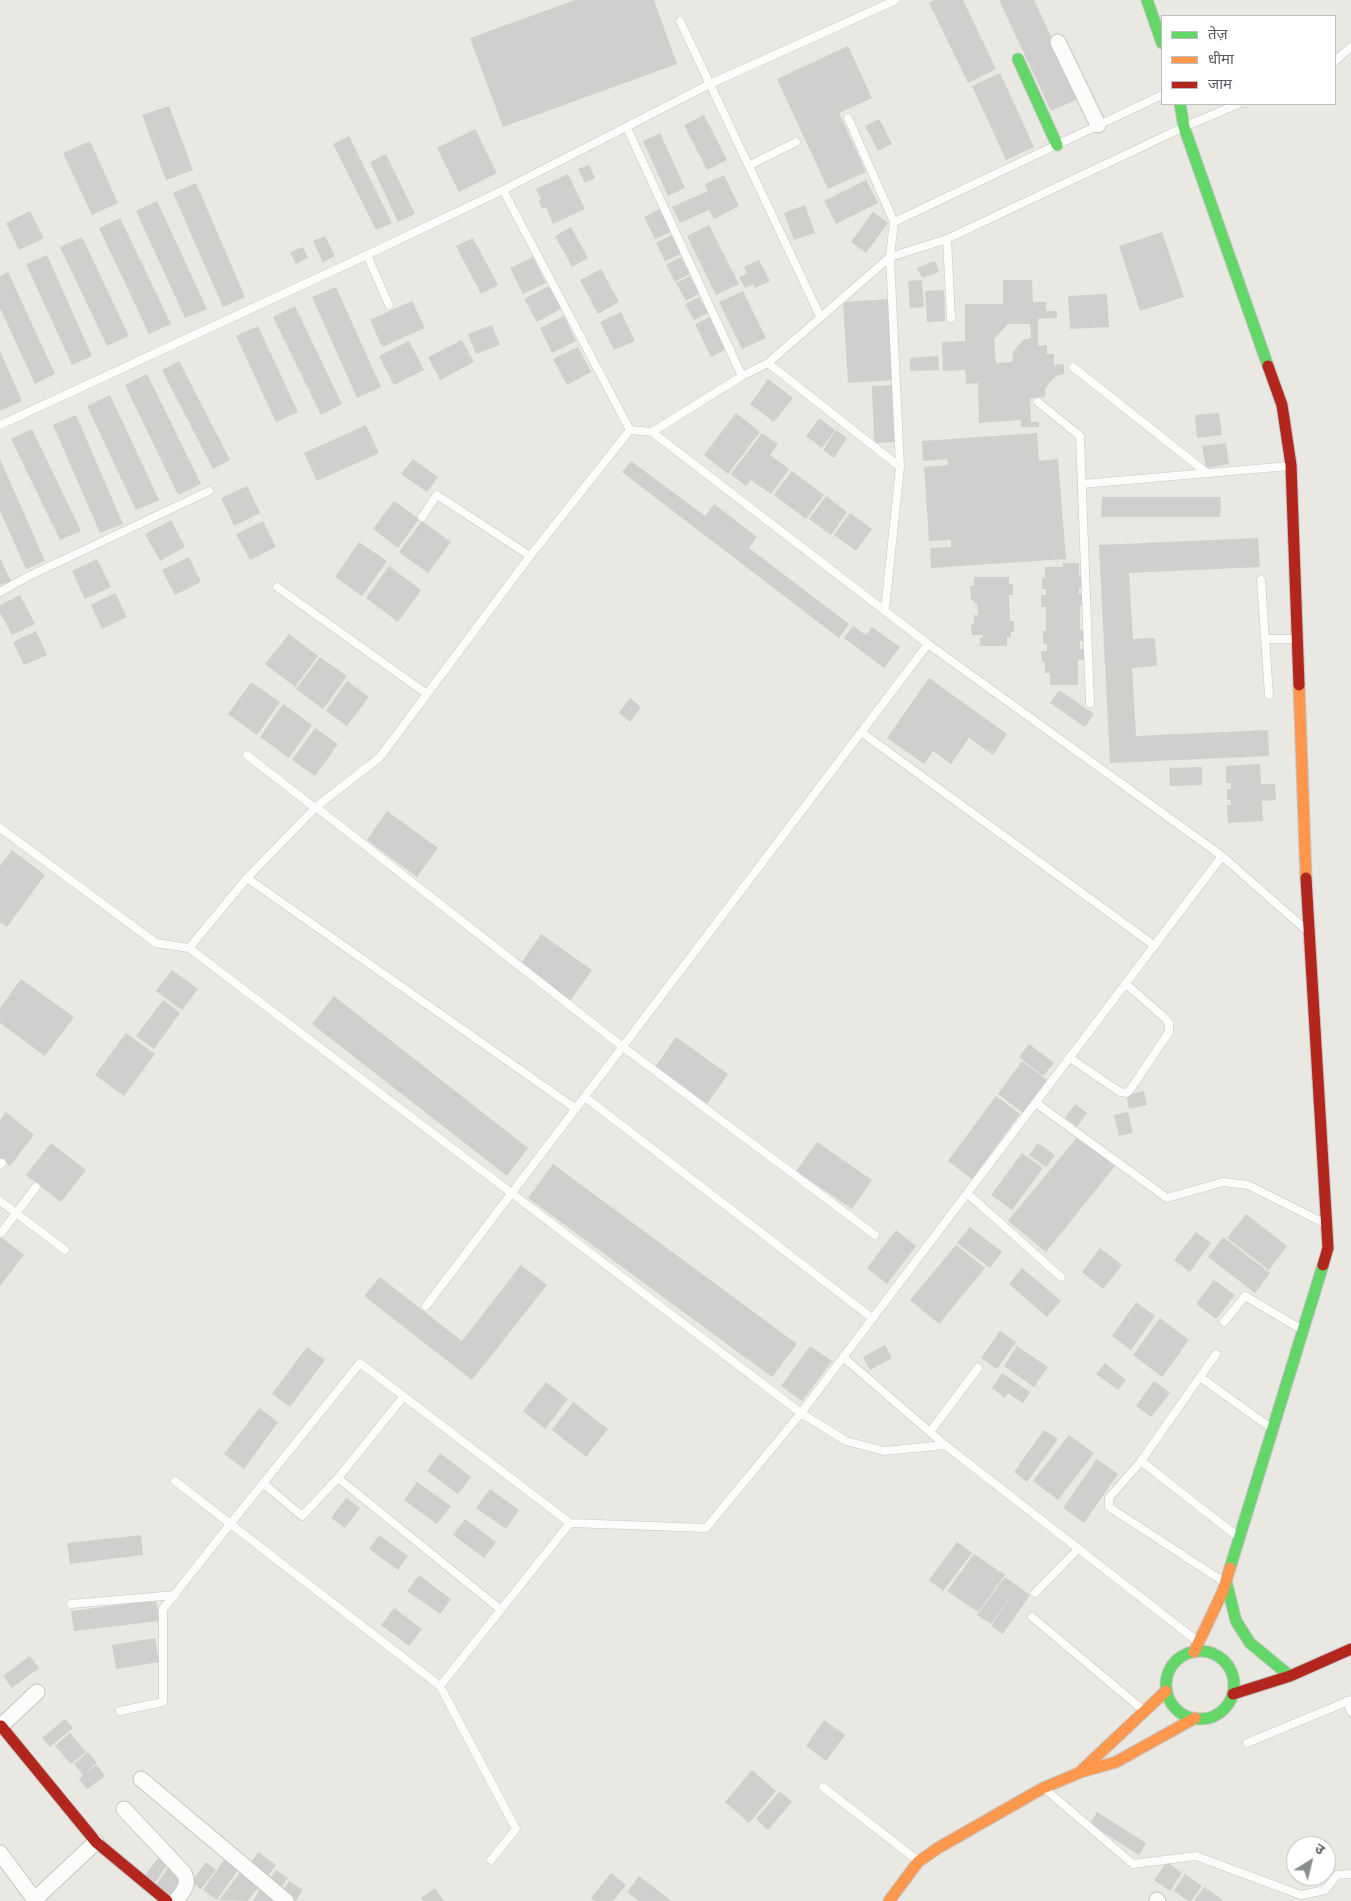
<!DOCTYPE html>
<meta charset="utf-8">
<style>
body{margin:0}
#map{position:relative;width:1351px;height:1901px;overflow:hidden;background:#e9e8e3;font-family:Rubik,"Noto Sans Devanagari",sans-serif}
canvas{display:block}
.legend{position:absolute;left:1161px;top:15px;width:175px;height:90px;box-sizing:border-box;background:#fff;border:1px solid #bdbec0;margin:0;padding:6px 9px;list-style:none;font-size:15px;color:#595d61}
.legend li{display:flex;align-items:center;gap:10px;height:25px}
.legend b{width:25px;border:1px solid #bdbec0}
.north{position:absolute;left:1286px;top:1836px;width:50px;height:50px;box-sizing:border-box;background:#fff;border:1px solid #bdbec0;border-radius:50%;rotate:36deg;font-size:14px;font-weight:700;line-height:20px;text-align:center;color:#595d61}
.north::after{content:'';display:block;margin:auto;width:18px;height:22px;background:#8b8e8e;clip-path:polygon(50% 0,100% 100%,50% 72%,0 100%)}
</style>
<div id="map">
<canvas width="1351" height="1901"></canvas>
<ul class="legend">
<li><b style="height:6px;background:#63d668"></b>तेज़</li>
<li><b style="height:6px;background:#ff974d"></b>धीमा</li>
<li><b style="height:6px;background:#b3261e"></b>जाम</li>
</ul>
<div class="north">उ</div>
</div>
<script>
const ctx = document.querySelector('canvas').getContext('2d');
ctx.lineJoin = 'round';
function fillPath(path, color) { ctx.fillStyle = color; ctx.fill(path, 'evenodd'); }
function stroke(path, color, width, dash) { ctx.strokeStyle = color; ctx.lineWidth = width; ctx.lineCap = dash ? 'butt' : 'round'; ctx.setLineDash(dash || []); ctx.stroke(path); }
fillPath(new Path2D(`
 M575 0H654L677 64 503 127 470 38Z
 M935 0H963L996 69 968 83 929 3Z
 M999 0H1034L1080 98 1051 111Z
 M848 46 872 98 839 113 866 172 828 189 777 79Z
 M1000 73 1034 147 1006 160 972 86Z
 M169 106 193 170 166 180 142 115Z
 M704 115 727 160 707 170 684 125Z
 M879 119 892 144 878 151 865 126Z
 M475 129 497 173 459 192 437 148Z
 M660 133 685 188 668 196 643 141Z
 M349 136 392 223 376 230 333 144Z
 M90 141 118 203 92 215 63 153Z
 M386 154 415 214 398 222 370 162Z
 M589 165 595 178 585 183 578 169Z
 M568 174 585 209 553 224 546 207 542 209 539 201 541 199 536 189Z
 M724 175 739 206 714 219 709 210 680 223 672 207 708 191 705 184Z
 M866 180 878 203 836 224 824 201Z
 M196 183 245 297 223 307 173 193Z
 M157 201 207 309 185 318 136 211Z
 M805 205 815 233 794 240 784 213Z
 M660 209 671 232 655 239 644 217Z
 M30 211 44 238 19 250 6 223Z
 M873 212 888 223 866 253 851 242Z
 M120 218 171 324 149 334 99 228Z
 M709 225 739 284 716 295 687 236Z
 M571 227 588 258 572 267 555 236Z
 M1162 232 1184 297 1140 311 1119 246Z
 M672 235 681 254 665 261 656 243Z
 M325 236 335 256 323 262 313 241Z
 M82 237 129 336 107 346 60 247Z
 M473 238 498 285 481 294 456 246Z
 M303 247 308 258 296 264 290 252Z
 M47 255 92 356 72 365 26 264Z
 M533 257 546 283 523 294 510 268Z
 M681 257 690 274 675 282 666 265Z
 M759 260 770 281 755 288 753 284 745 288 739 277 747 274 744 267Z
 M935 261 939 272 922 278 917 268Z
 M601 269 619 302 598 314 580 280Z
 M8 272 55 374 35 384 0 308V276Z
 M690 276 699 294 686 301 676 283Z
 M922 280 924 307 910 308 908 281Z
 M1003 280H1032L1033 302H1046V311H1057V318L1038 319V346L1047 345V354H1054V365L1064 364V374L1056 376 1050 382 1045 389V397L1030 398 1031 422H1039V427H1021V420L979 423 978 383 966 384 965 370 943 371 942 342 965 341V304H1003ZM1008 324H1030L1031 338 1023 340 1013 352 1012 362 996 363 994 339Z
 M549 286 562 308 537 322 524 299Z
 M336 287 381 387 357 398 312 297Z
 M944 290 945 321 927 322 925 291Z
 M743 291 766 338 742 349 719 302Z
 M1107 294 1109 327 1070 329 1068 296Z
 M699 297 708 313 694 320 685 304Z
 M890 299 896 380 848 383 843 302Z
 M412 301 425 328 382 347 370 320Z
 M295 306 342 404 321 415 273 317Z
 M621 312 635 341 614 350 600 322Z
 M564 316 576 341 552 353 540 328Z
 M710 317 726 349 711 357 695 324Z
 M492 325 500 345 476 354 468 334Z
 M258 326 298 412 276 422 236 336Z
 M462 340 474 362 440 380 428 357Z
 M409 341 424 370 394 385 379 356Z
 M578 347 591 372 567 385 553 359Z
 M0 351 22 401 0 411Z
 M938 356 939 370 910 371V358Z
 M179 361 230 460 213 469 162 370Z
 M147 374 201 484 178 495 125 385Z
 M768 379 793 398 774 422 750 404Z
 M893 385 895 442 874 443 872 386Z
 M110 395 159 500 136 510 87 406Z
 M736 413 760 432 728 474 704 455Z
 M1219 413 1222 435 1197 438 1195 415Z
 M76 415 123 524 100 533 53 425Z
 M819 418 835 430 822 448 806 436Z
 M366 425 379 453 317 481 304 453Z
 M32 429 81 531 60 540 11 439Z
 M836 430 847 438 834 458 823 450Z
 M762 433 778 444 770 455 789 469 771 494 751 480 746 486 731 474Z
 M1037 433 1039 461 1058 459 1066 559 931 568 930 548 951 547V540L929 541 924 467 948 465 947 459 923 461 922 441Z
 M1226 443 1229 464 1206 468 1202 446Z
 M0 459 45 561 26 569 0 511Z
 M413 459 438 477 427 492 401 474Z
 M631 461 705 516 714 504 757 537 749 548 849 624 839 638 622 472Z
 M792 471 824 495 806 519 774 495Z
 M247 486 260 513 234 526 221 498Z
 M826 496 847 512 831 535 809 519Z
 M1102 497H1221L1220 517H1101Z
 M394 501 419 519 398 548 373 529Z
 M850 513 872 529 856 551 834 535Z
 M171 520 185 547 160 561 145 534Z
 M263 521 276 547 250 560 236 534Z
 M422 521 451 542 428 573 399 552Z
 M1258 538 1260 567 1129 573 1133 639 1155 638 1157 666 1132 668 1136 736 1268 730 1269 756 1110 763 1099 545Z
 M359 542 387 561 362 596 335 577Z
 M189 557 201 582 175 595 162 570Z
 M0 558 11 581 0 585Z
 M97 559 111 587 85 599 72 571Z
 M1063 563H1079V577H1083V588H1079V594H1083V606H1080V630H1084V641H1080V649H1085V660H1078V685H1050V673H1045V662H1042L1041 651H1047V644L1043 643V631H1046V607H1041V595H1046V589H1042V578H1045V567H1063Z
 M389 566 421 590 398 622 366 598Z
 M974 577H1009V584H1013V595H1009L1010 621H1014V632H1011V637H1007V646H980V638H983V635H972L971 624H974V615H978L977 603H974L973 600H971L970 586H974Z
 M115 593 127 617 102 629 91 605Z
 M20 595 35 624 12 635 0 613V605Z
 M853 626 866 635 872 627 900 647 884 668 844 638Z
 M36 631 47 655 24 665 13 642Z
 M289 634 318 656 295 687 265 664Z
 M320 657 347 676 323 709 296 689Z
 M929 678 1007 734 993 755 969 738 951 764 933 751 924 764 887 738Z
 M347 681 369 697 347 726 326 711Z
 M251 682 280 702 257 735 228 714Z
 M1059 690 1094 714 1085 727 1050 703Z
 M630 698 641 707 630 722 619 713Z
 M283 704 312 725 289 758 260 737Z
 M315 728 338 744 315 776 292 760Z
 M1260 764 1261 784H1275L1276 800 1262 801 1263 821 1228 823 1227 805H1231L1230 800H1227V789H1231V783H1226V766Z
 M1202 767V785L1170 786 1169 768Z
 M387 811 438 848 417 877 367 840Z
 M12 850 45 875 7 927 0 922V866Z
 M541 934 592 970 570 1001 520 965Z
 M172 970 198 989 182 1010 156 991Z
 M21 979 74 1017 45 1056 0 1023V1008Z
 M334 996 528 1148 507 1176 312 1024Z
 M163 1000 180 1013 154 1049 136 1036Z
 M126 1033 155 1054 124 1096 95 1075Z
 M676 1037 728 1074 707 1104 655 1067Z
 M1029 1044 1054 1063 1043 1076 1019 1057Z
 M1022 1061 1048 1081 1024 1114 998 1094Z
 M1144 1091 1147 1105 1129 1109 1126 1095Z
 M996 1096 1020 1114 972 1179 948 1161Z
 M1075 1104 1087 1113 1077 1127 1065 1118Z
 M6 1112 34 1135 10 1166 0 1158V1120Z
 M1128 1112 1133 1133 1119 1136 1114 1115Z
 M1078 1136 1115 1166 1046 1252 1008 1221Z
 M817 1142 872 1180 852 1209 796 1171Z
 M51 1143 86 1170 61 1202 26 1175Z
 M1038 1143 1055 1155 1046 1167 1029 1155Z
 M1022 1153 1043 1168 1012 1210 991 1195Z
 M553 1164 797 1344 772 1377 528 1198Z
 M1246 1214 1287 1246 1269 1270 1227 1238Z
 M970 1227 1002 1252 990 1268 957 1243Z
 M896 1230 916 1246 887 1284 867 1268Z
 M1196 1232 1211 1243 1190 1272 1174 1260Z
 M0 1236 24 1255 0 1286Z
 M1223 1237 1270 1273 1255 1293 1208 1257Z
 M956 1245 985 1268 939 1324 910 1300Z
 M1100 1248 1122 1265 1103 1289 1082 1272Z
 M521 1265 547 1285 472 1380 364 1296 380 1277 462 1341Z
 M1022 1268 1061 1301 1047 1317 1009 1284Z
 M1214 1280 1235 1295 1216 1319 1196 1304Z
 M1136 1302 1155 1316 1131 1350 1112 1336Z
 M1160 1318 1189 1340 1162 1377 1133 1355Z
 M1000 1331 1016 1342 997 1369 981 1358Z
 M885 1345 892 1358 870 1370 863 1357Z
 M810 1346 832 1361 802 1401 781 1386Z
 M1017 1346 1048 1367 1034 1387 1004 1366Z
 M307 1347 325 1360 290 1407 272 1394Z
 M1105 1363 1126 1380 1118 1390 1096 1374Z
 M1002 1373 1030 1392 1023 1403 1008 1393 1005 1398 992 1388Z
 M1154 1381 1170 1393 1151 1417 1136 1406Z
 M546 1382 568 1399 545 1429 523 1411Z
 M573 1402 608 1429 586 1457 552 1430Z
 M259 1408 278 1422 244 1469 224 1454Z
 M1044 1430 1058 1439 1027 1482 1014 1472Z
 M1069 1435 1094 1453 1058 1500 1033 1481Z
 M440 1453 471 1477 458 1494 427 1471Z
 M1097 1459 1118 1474 1084 1523 1063 1508Z
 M417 1482 451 1506 437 1524 404 1500Z
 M490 1489 519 1510 506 1529 476 1508Z
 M346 1498 360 1508 345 1528 331 1518Z
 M465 1519 496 1542 484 1558 453 1535Z
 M141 1535 143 1555 70 1564 67 1543Z
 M379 1535 408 1556 398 1570 369 1549Z
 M957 1542 972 1553 943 1591 929 1580Z
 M974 1554 1005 1575 978 1612 947 1591Z
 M419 1575 451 1599 440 1614 407 1591Z
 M1005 1577 1018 1586 991 1624 977 1615Z
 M1018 1586 1030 1595 1003 1634 991 1626Z
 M156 1600 159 1621 74 1631 71 1611Z
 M394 1608 422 1629 409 1646 381 1625Z
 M155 1638 159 1662 116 1669 112 1645Z
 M30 1656 39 1668 12 1688 3 1676Z
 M65 1719 73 1728 50 1747 42 1738Z
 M824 1720 845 1735 826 1761 806 1746Z
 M70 1733 86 1752 71 1764 55 1746Z
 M88 1752 97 1763 85 1773 97 1765 105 1776 87 1789 79 1779 83 1775 74 1764Z
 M752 1770 776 1791 749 1823 725 1802Z
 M780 1791 792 1802 768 1830 756 1819Z
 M1097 1812 1146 1843 1139 1855 1090 1824Z
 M258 1852 276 1865 266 1878 249 1866Z
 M160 1855 168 1864 152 1887 142 1880Z
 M226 1857 240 1867 217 1900 203 1890Z
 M206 1862 216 1870 201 1889 191 1882Z
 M1167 1862 1182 1873 1170 1891 1154 1880Z
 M169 1866 179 1878 181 1886 171 1900 154 1888Z
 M242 1870 261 1884 248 1901 219 1900Z
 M276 1870 288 1878 280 1889 269 1881Z
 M611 1873 626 1885 613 1901H595L591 1898Z
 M1185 1874 1202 1886 1191 1901H1188L1174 1891Z
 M639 1876 672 1901H639L627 1892Z
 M289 1881 303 1890 296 1901 282 1892Z
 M262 1885 284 1901H253Z
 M1204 1887 1223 1900 1222 1901H1194Z
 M435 1888 444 1901H423L421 1898Z`), '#d0cfcd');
const lane = new Path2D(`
 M680 21 820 316
 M1335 61 1351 47
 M848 118 894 222 890 257 900 467 885 610
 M627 128 742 376
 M750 165 796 142
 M503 190 630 430
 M894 222 1162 95
 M947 239 951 318
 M367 255 389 305
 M768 363 900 467
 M1073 367 1207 473
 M1038 402 1080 436 1090 703
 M0 425 367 255 503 190 710 84 896 0
 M652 432 928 644 1222 856 1304 928
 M1082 484 1289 466
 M422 517 437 495 530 556
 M1261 580 1269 695
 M277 587 427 694
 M0 592 27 577 209 491
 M1265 639H1296
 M861 732 1155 946
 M247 755 315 808
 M316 807 623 1047 875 1235
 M0 828 156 943 189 948 801 1413 846 1441 884 1451 945 1445
 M247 878 576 1109
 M189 948 247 878 316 807 380 757 530 556 630 430 652 432 742 376 768 363 890 257 947 239 1184 127 1238 104
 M1070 1058 1120 1092 1127 1093 1130 1090 1169 1032V1023L1166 1019 1126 984
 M585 1097 872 1318
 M1036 1103 1167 1198 1223 1182 1248 1185 1324 1223
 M0 1165 2 1163
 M968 1194 1061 1277
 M0 1201 65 1250
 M1 1233 36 1187
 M426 1306 928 644
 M1224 1322 1245 1296 1301 1329
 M1216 1354 1141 1461 1109 1498V1507L1224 1582
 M843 1357 945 1445 1197 1641
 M1200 1377 1271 1428
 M930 1432 978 1368
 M1141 1461 1238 1537
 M338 1478 500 1609
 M175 1481 440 1686 516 1829 491 1860
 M263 1483 302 1516 338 1478 404 1396
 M1035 1593 1078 1549
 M71 1604 175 1595
 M1032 1617 1143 1710
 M440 1686 570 1523 706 1528 801 1413 1222 856
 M1347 1701 1351 1712
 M120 1711 163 1702V1609L231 1523 360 1363 570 1523
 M1247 1743 1351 1700
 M823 1787 917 1860
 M1045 1789 1133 1864 1196 1856 1301 1895 1325 1890 1337 1875 1351 1874`);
const street = new Path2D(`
 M1058 42 1098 125
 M0 1727 37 1692
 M141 1779 286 1901
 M124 1809 184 1873C190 1885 183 1891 176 1901
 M0 1853 35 1900
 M1157 1900 1158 1901
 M33 1901 96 1842`);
const fast = new Path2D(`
 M1147 0 1162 43
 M1018 59 1057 145
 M1180 104 1184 127 1268 366
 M1230 1568 1323 1265
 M1226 1581 1236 1621 1250 1643 1290 1676
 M1166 1685a34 34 0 1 1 68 0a34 34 0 1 1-68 0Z`);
const slow = new Path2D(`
 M1299 685 1306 878
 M1194 1652 1223 1591 1230 1568
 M1082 1770 1166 1691
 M889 1901 918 1862 938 1848 1043 1788 1081 1772 1116 1762 1195 1718`);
const jam = new Path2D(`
 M1268 366 1282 405 1291 465 1299 685
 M1306 878 1328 1248 1323 1265
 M1233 1694 1290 1676 1351 1649
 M1 1726 96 1842 167 1901`);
stroke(lane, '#c6c6c5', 9);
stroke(street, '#c6c6c5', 17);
stroke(fast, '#c5c5c3', 13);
stroke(slow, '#c5c5c3', 13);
stroke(jam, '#c5c5c3', 13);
stroke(lane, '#fcfcfb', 8);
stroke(street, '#fcfcfb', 15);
stroke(fast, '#63d668', 11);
stroke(slow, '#ff974d', 11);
stroke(jam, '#b3261e', 11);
</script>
